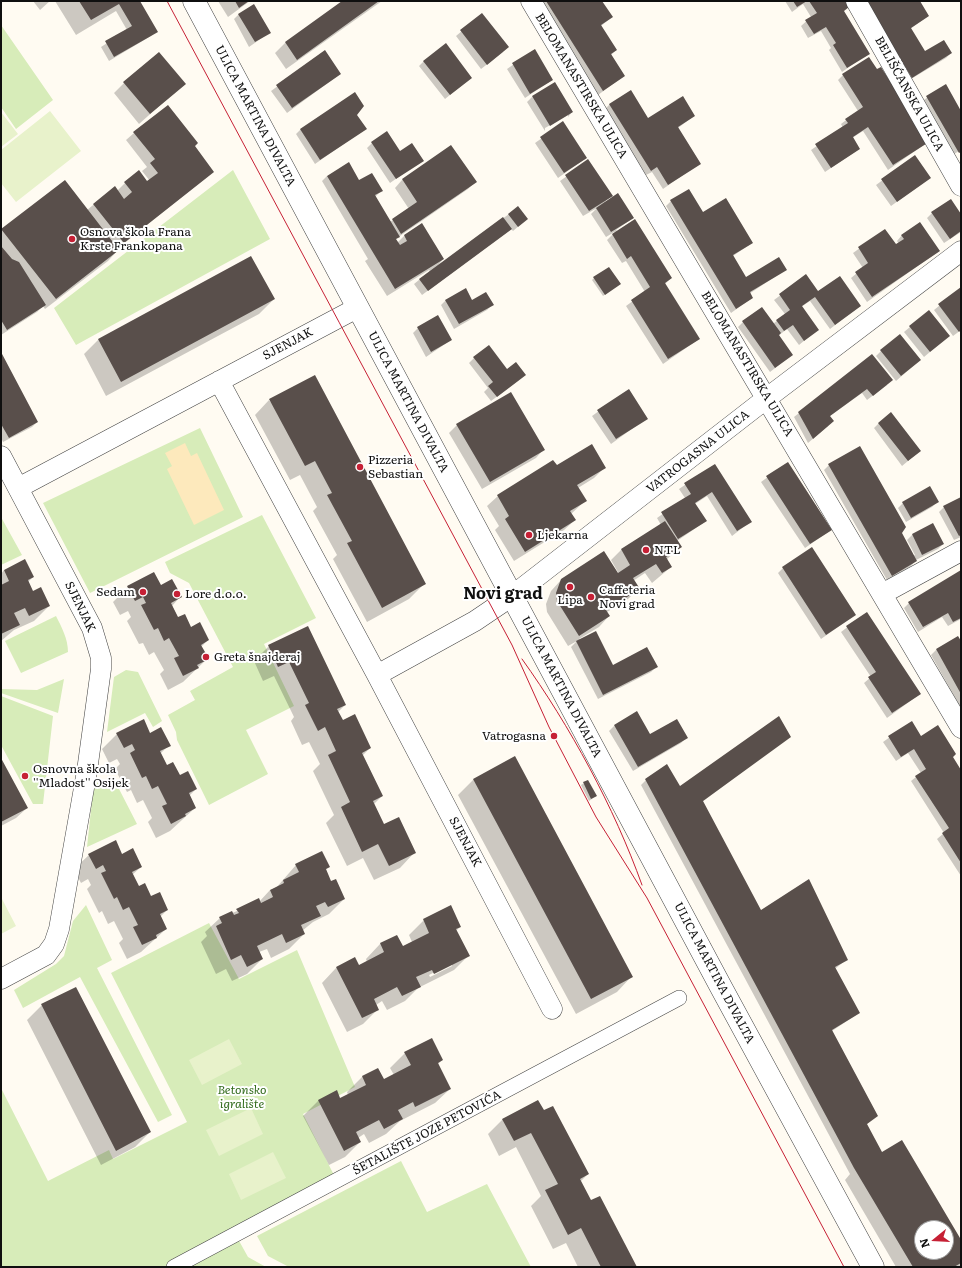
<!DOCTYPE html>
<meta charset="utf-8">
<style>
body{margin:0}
#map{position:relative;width:962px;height:1268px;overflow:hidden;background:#fffbf2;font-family:Literata,serif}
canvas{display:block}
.frame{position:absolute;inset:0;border:2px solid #0f0f0f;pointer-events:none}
.north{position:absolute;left:914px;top:1220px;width:40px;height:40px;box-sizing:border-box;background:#fff;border:1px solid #9f9f9f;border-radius:50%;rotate:252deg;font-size:11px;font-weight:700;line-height:16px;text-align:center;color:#0f0f0f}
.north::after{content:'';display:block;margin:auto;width:14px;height:18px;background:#c62035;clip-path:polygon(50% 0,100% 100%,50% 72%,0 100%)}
</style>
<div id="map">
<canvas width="962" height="1268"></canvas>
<div class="frame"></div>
<div class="north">N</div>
</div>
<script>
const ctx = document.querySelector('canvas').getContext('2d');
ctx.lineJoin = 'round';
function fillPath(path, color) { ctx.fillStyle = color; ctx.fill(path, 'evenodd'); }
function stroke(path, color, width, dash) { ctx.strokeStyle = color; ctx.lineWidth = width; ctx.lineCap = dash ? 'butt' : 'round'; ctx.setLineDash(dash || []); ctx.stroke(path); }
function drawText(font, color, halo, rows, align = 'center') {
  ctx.font = font + ' Literata,serif'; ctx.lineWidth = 4; ctx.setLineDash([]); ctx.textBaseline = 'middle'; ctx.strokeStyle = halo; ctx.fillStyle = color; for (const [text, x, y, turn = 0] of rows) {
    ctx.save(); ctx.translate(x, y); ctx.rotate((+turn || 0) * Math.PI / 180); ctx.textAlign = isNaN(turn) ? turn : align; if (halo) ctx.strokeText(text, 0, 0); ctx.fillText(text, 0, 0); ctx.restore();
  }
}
fillPath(new Path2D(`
 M1 25 53 100 16 129 1 107Z
 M233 170 270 239 76 345 54 308Z
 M200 428 243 517 90 593 43 503Z
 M262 515 316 618 264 644 294 706 246 730 268 774 209 805 177 740 176 732 168 715 195 700 190 691 233 667 189 583 170 573 165 562Z
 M1 517 22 555 1 565Z
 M56 616C62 628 68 639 68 652L21 673 5 641Z
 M126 670 138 672 162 721 153 727 145 713 107 732 114 677Z
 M64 679 58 713 1 693V689L37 690Z
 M1 696 53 716 43 804H33L1 745Z
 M94 782 118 787 137 824 87 847Z
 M86 905 112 960 97 968 172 1115 158 1122 80 977 23 1008 14 990 56 964 64 956 73 921Z
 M209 923 239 979 297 950 355 1087 303 1114 338 1183 174 1267H1V1088L48 1181 109 1150 113 1159 187 1122 111 973Z
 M401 1161 427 1212 487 1184 531 1267H289L268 1256 257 1236Z
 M238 1239 248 1257 266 1267H186Z`), '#d7ecb9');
fillPath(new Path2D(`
 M185 443 191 456 197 453 224 510 194 525 167 469 172 466 165 453Z`), '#fde9bc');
fillPath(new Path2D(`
 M50 111 81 151 16 202 1 183V150Z
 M1 112 18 134 1 147Z
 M1 897 16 926 1 934Z
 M229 1039 242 1064 202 1085 189 1060Z
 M251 1108 263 1134 219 1156 206 1130Z
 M273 1152 286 1178 241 1200 229 1174Z`), '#e8f2cb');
fillPath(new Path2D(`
 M33 1H50L40 10Z
 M55 1H139L156 31 151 36 109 61 101 47 127 30 116 11 76 35Z
 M218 1H250L228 17Z
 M340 1H382L286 69 275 53 285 43 341 3Z
 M539 1H601L612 17 601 26 616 50 611 55 624 76 598 95Z
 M785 1H844L843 12 869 53 842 72 829 50 831 48 821 31 808 38 801 26 811 17 803 4 792 12Z
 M857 1H919L928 16 910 29 925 53H951L946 58 906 82Z
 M239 14 269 33 249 47 234 19Z
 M482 14 503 52 481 69 456 36Z
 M534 50 552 80 525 98 507 69Z
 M325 52 340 74 287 113 271 91Z
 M424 61 466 82 445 99 419 66Z
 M843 75 928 142 888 170 863 131 852 138 859 149 825 172 811 150 843 128 841 124 858 111 838 80Z
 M124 83 184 84 139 124 114 93Z
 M945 85 961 112V150L954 154 921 102Z
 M532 97 572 112 568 117V115L545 128V131L527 102Z
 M610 104 648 119 694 116 678 128 700 163 663 189 652 172 646 175 605 109Z
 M356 115 365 129 315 164 296 134 301 129Z
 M563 123 586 158 558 178 535 143Z
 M134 133 193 147 213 172 117 249 118 250 108 261 45 309 43 306 37 312 1 335V231L65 181 87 210 114 188 117 191 125 183H147L150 181 142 171 147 167 126 140Z
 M372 143 400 152 423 160 390 183 367 148Z
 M451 146 475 182 468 189 397 238 395 240 397 243 404 236 422 225 443 259 437 267 509 214 527 219 513 231 511 229 422 295 414 284 430 271 429 270 387 296 365 261 368 259 322 181 327 176 359 181 381 191 375 197 390 222 409 209 395 188 402 180Z
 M915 156 930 178 891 206 876 185Z
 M588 161 611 195 605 202 633 218 616 230 671 278 665 284 699 339 663 364 626 306 645 292 626 261 622 263 607 240 616 231 606 237 591 214 597 208 583 216 560 181Z
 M671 201 703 213 752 243 733 256 746 279 785 270 749 294 752 298 731 313 666 206Z
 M932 213 961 216V232L944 243 927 218Z
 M885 230 896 246 899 244 897 241 902 235 939 251 867 302 851 278 863 268 853 253Z
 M806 276 818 293 860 306 830 329 810 301 801 307 817 330 799 345 787 329 778 336 792 355 770 372 738 327 743 322 773 324 785 314 774 300Z
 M594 278 620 284 603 296 592 280Z
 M961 288V330L953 336 934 310Z
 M274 299 259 314 106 396 84 354 99 339Z
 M446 300 472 301 492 305 487 310 454 329 441 305Z
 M929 311 943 341 924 357 904 332Z
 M418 328 451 340 426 357 413 333Z
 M881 351 920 360 896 381 876 356Z
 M1 354 37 422 32 427 3 442 1 438Z
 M872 355 887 385 867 400 862 393 830 416 828 426 808 443 794 417Z
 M474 358 507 370 519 380 491 401 484 392 488 388 469 363Z
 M628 390 647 418 611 444 592 416Z
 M269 400 424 584 409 599 367 622 333 559 337 555 313 511 317 507 300 475 290 480 255 415Z
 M879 423 920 451 902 466 874 428Z
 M457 425 543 450 536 458 482 489 449 433Z
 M787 463 831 530 805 548 761 482Z
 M714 465 750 522 732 536 707 496 695 504 706 521 677 541 681 547 666 560 671 567 652 583 645 573 633 581 638 589 628 599 607 612 609 616 599 627 579 639 612 666 656 667 651 672 598 699 571 647 577 641 568 646 547 612 546 604 551 591 561 580 619 574 611 560 621 550 661 525 657 518 685 498 679 489Z
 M829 465 900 533 913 556 915 555 907 540 912 535 933 524 943 544 938 549 916 560 911 566 887 580 824 470Z
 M557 467H605L594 478 578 488 585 501 571 514 575 520 564 530 514 561 495 530 499 526 487 506 498 496Z
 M961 498V537L954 540 939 512 944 507Z
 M937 502 932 507 906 522 898 508 903 503Z
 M783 568 855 615 821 639 778 573Z
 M4 570 33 577 28 582 32 592 49 606 34 621 14 630 1 641V574Z
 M961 571V619L948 626 942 617 918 632 904 608 909 603Z
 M161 586 180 597 172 606 178 618 208 640 201 647 207 659 183 682 168 690 160 674 164 670 154 652 149 655 143 643 139 644 127 621 131 617 128 611 120 615 113 602 128 587Z
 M866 613 920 694 887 718 864 683 871 677 841 632Z
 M961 643V708L931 655 936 650Z
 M269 646 345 705 338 712 342 721 370 748 363 755 382 796 374 804 384 826 414 853 400 868 374 880 363 858 347 866 326 823 334 815 313 771 320 764 309 742 302 745 291 721 294 717 274 676 263 681 254 661Z
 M911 722 921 737 952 757 961 772V876L937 839 944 833 911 781 921 773 908 753 896 761 883 742Z
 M614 726 650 736 686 738 681 743 633 771 609 731Z
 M117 734H150L169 745 160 754 166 766 196 789 189 796 195 808 170 831 156 838 148 822 152 818 143 800 137 803 131 790 127 792 115 769 120 764 117 759 109 763 102 749Z
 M789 737 702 802 760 911 847 959 835 969 859 1013 832 1031 877 1115 866 1125 881 1152 959 1240 961 1239V1266L959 1267H896L845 1180 850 1174 641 785 646 780 680 788ZM922 1228H946V1252H922Z
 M515 758 631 977 617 992 576 1014 458 795 473 780Z
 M1 761 27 808 16 818 1 826Z
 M588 781 596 796 589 801 581 785Z
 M89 855H122L141 867 132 875 138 887 167 910 160 917 166 929 141 952 127 959 119 943 123 939 114 921 108 924 102 911 99 913 87 889 91 885 88 879 81 883 74 869Z
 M296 865 329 867 325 870 331 882 344 899 329 914 313 922 302 931 304 934 289 949 271 958 267 949 259 952 262 959 247 974 232 981 226 969 216 974 201 942 207 936 205 932 220 918 259 902 270 890 276 888Z
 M424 920 460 927 456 931 468 956 454 970 418 988 405 1001 387 1010 382 1001 376 1005 378 1009 363 1024 347 1032 322 983 336 968 358 966 367 962 366 959 380 944 397 936 402 947 412 942 409 935ZM452 963V966L430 977 429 975Z
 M42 1005 150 1132 135 1147 101 1165 27 1020Z
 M405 1053 442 1060 438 1064 450 1089 435 1103 400 1121 386 1134 369 1143 364 1134 358 1138 360 1142 345 1157 329 1165 303 1116 318 1101 336 1091 340 1099 348 1095 347 1092 362 1077 378 1069 384 1081 394 1075 390 1068Z
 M537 1101 588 1174 580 1182 591 1201 636 1267H578L566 1243 553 1249 531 1206 541 1196 516 1147 499 1156 488 1134 503 1119Z`), '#0003');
fillPath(new Path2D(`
 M79 1H140L158 32 114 57 105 41 132 26 119 4 91 20Z
 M235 1H249L239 8Z
 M342 1H379L297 60 285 42Z
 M546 1H602L613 17 601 25 617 50 611 54 625 76 603 91Z
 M793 1H807L797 7Z
 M809 1H845L849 7 844 11 870 54 847 68 833 45 836 43 826 27 814 34 805 20 817 13Z
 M865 1H920L929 16 911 28 925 51 944 40 952 53 912 78Z
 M254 4 271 33 255 42 238 14Z
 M482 13 509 47 487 65 460 30Z
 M446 43 472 78 450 95 423 61Z
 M535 49 553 80 530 94 512 63Z
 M325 50 341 74 292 108 276 85Z
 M159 52 186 84 150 114 123 82Z
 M869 57 877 69 881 67 929 142 893 165 868 127 853 137 860 149 831 168 815 144 848 123 845 119 863 107 842 74Z
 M555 82 573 112 550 126 532 96Z
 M946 84 961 111V152L959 153 926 96Z
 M631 90 648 118 683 96 695 116 678 127 701 164 668 185 657 167 651 171 609 104Z
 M355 92 364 106 357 115 367 129 320 160 300 129Z
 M168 105 198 143 195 146 214 172 124 243 93 204 115 186 124 199 132 192 124 182 139 170 147 181 158 173 150 163 155 159 133 132Z
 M563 121 587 158 564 173 540 137Z
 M387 131 400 151 412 143 424 161 396 179 371 142Z
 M451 145 477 182 401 234 392 219 417 202 402 179Z
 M915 155 931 178 897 202 881 179Z
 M588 159 613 196 589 211 565 175Z
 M349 162 359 180 372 173 383 191 375 195 400 237 396 239 400 245 407 241 404 235 422 223 444 259 395 289 327 176Z
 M65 180 119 250 56 299 1 229Z
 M689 189 703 212 726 198 753 243 733 255 746 277 779 257 787 270 750 292 753 298 736 309 670 200Z
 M618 193 634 218 611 232 596 208Z
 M951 199 961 214V231L950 239 931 212Z
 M518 206 528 219 518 227 508 214Z
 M503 217 512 229 428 291 419 279Z
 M635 219 672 278 665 283 700 339 668 359 631 300 650 287 631 256 627 259 612 234Z
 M920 222 940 251 872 297 855 272 868 263 858 247 885 229 896 244 904 239 901 235Z
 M1 246 12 259 19 262 46 305 7 330 1 320Z
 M251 256 275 299 121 382 98 339Z
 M609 267 621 284 605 295 593 277Z
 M806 274 818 291 840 276 861 306 835 325 815 297 802 306 819 330 804 341 793 325 784 331 776 320 790 310 779 294Z
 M961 287V330L959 332 938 304Z
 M466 288 472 300 486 292 494 305 459 324 445 300Z
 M762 307 781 333 779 335 793 355 775 368 742 321Z
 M929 310 950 336 930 352 909 326Z
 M438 315 452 340 431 352 417 327Z
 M900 334 921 360 901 376 880 350Z
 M489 345 507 369 516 362 526 375 497 397 488 386 493 382 473 357Z
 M1 352 38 422 9 438 1 424Z
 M872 354 893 380 873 396 867 389 830 416 834 421 813 439 798 412Z
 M315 375 426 584 382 608 347 543 352 541 327 495 332 493 315 461 305 466 269 399Z
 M629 389 648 419 616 439 597 410Z
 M511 392 545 450 490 482 456 424Z
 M891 412 921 451 908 461 878 423Z
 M592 444 606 468 577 485 587 501 570 511 576 520 525 552 505 519 509 516 497 495 553 460 557 465Z
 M860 446 906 527 902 533 917 561 892 576 828 464Z
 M788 462 832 530 810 544 766 476Z
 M715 464 752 522 737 531 712 492 695 503 707 521 678 539 661 512 691 494 684 483Z
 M930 486 939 502 911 518 902 502Z
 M961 497V535L959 536 943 506Z
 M665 521 682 547 666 557 672 567 662 573 656 564 633 578 640 589 606 610 610 616 579 636 557 601 556 593 561 579 604 551 618 573 630 565 621 549Z
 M933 523 944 544 922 555 912 534Z
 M812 547 856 615 826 635 782 567Z
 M25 559 34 577 28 580 33 591 41 587 50 606 29 616 25 608 14 613 20 625 1 634V585L9 581 4 570Z
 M961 570V618L953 622 948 613 923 627 908 602Z
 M154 572 161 585 172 579 182 597 171 603 178 617 185 614 191 627 200 622 209 640 201 645 209 659 197 665 199 668 183 676 174 658 179 656 169 638 164 641 158 628 154 630 141 605 146 603 143 597 135 601 127 586Z
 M867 612 921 694 892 713 868 677 876 672 846 626Z
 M308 626 346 705 337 709 343 720 355 714 371 748 362 753 383 796 373 801 384 824 399 817 416 853 389 866 378 844 362 852 341 807 350 802 328 755 336 751 325 727 318 731 305 705 309 703 289 662 278 667 268 645Z
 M596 631 613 665 647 647 658 667 603 695 576 641Z
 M958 636 961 641V694L936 649Z
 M637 711 650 734 677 719 688 738 638 767 614 725Z
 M779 716 791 737 703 801 761 910 809 879 848 960 835 967 860 1013 832 1030 878 1116 867 1124 882 1152 902 1140 960 1238 961 1237V1263L954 1267H913L854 1168 645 779 667 764 680 786ZM922 1228H946V1252H922Z
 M144 719 150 733 161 727 171 746 160 751 167 765 173 762 180 775 188 771 197 789 189 793 196 808 185 814 186 816 171 824 162 806 167 804 158 786 152 789 146 776 142 778 130 753 135 750 132 744 124 748 116 733Z
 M912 721 921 736 938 725 956 754 953 757 961 770V863L942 833 949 828 915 776 926 769 914 749 901 757 888 736Z
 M515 756 633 977 591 999 473 779Z
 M1 758 28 808 1 822Z
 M588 780 597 796 591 799 583 782Z
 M116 840 122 854 133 848 142 867 132 872 139 886 145 883 151 896 160 892 168 910 160 914 167 929 156 935 157 938 142 945 133 927 138 925 129 907 123 910 117 897 114 899 101 873 106 871 103 865 96 869 88 854Z
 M322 851 330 867 326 869 331 881 336 879 345 899 328 907 325 902 316 906 321 916 301 925 305 934 286 943 282 934 257 946 263 959 247 967 241 955 231 960 216 926 222 923 219 917 232 911 234 915 239 913 236 909 259 898 261 903 273 897 270 890 284 883 283 880 299 872 295 864Z
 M451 905 461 927 456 929 470 956 434 974 432 970 416 977 421 987 402 996 397 987 374 999 379 1010 362 1018 336 967 355 957 359 965 384 952 380 943 397 935 403 946 429 933 423 919Z
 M76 987 151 1132 116 1151 41 1004Z
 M432 1038 443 1060 438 1063 451 1089 415 1107 413 1102 398 1110 403 1119 384 1129 379 1120 356 1132 361 1142 344 1151 318 1100 337 1090 340 1098 366 1085 362 1076 378 1068 384 1079 411 1065 404 1052Z
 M538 1100 544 1110 553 1106 589 1174 580 1179 591 1200 600 1196 637 1267H601L581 1228 568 1235 545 1190 558 1184 531 1133 514 1141 502 1119Z`), '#594f4b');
const pedestrian = new Path2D(`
 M174 1267 679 998`);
const minor = new Path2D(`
 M531 1 961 728
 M856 1 961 186
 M219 381 377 675 552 1009
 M1 456 92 628 101 658V669L87 771 59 929 54 944 46 955 1 979
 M18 488 357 308
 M882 594 961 551
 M377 675 475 621 512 596 767 398 961 251`);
const tertiary = new Path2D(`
 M194 1 722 989 873 1267`);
stroke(pedestrian, '#424242', 16);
stroke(minor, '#424242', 21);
stroke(tertiary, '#424242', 23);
stroke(pedestrian, '#fff', 15);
stroke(minor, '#fff', 20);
stroke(tertiary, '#fff', 22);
stroke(new Path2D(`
 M167 1 512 645 549 727 596 817 647 898 844 1267
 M522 659C570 726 614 807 642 885`), '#c62035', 1);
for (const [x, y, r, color] of [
 [72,239,4,"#c62035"],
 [360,467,4,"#c62035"],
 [529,535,4,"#c62035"],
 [646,550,4,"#c62035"],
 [570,587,4,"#c62035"],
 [143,592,4,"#c62035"],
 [177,594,4,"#c62035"],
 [591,597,4,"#c62035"],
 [206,657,4,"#c62035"],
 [554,736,4,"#c62035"],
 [25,776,4,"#c62035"]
]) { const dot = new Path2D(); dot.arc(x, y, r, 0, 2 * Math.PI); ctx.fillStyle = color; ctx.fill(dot); stroke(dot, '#fff', 1.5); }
drawText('12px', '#0f0f0f', '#fff', [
 ["BELOMANASTIRSKA ULICA",581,86,59],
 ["BELIŠĆANSKA ULICA",909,94,61],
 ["ULICA MARTINA DIVALTA",255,116,62],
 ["SJENJAK",288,344,-28],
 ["BELOMANASTIRSKA ULICA",747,364,59],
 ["ULICA MARTINA DIVALTA",408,402,62],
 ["VATROGASNA ULICA",698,452,-38],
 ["SJENJAK",80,607,64],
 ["ULICA MARTINA DIVALTA",561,687,62],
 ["SJENJAK",465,842,62],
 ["ULICA MARTINA DIVALTA",714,973,62],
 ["ŠETALIŠTE JOZE PETOVIĆA",427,1133,-28]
]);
drawText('12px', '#0f0f0f', '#fff', [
 ["Osnova škola Frana",80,232],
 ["Krste Frankopana",80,246],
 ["Pizzeria",368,460],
 ["Sebastian",368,474],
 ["Ljekarna",537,535],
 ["NTL",654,550],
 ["Caffeteria",599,590],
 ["Novi grad",599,604],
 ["Sedam",135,592,"right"],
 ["Lore d.o.o.",185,594],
 ["Lipa",570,600,"center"],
 ["Greta šnajderaj",214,657],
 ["Vatrogasna",546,736,"right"],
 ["Osnovna škola",33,769],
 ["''Mladost'' Osijek",33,783]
], 'left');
drawText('italic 12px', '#326b1c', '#fff', [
 ["Betonsko",242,1090],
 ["igralište",242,1104]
]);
drawText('bold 16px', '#0f0f0f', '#fff', [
 ["Novi grad",503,594]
]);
</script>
